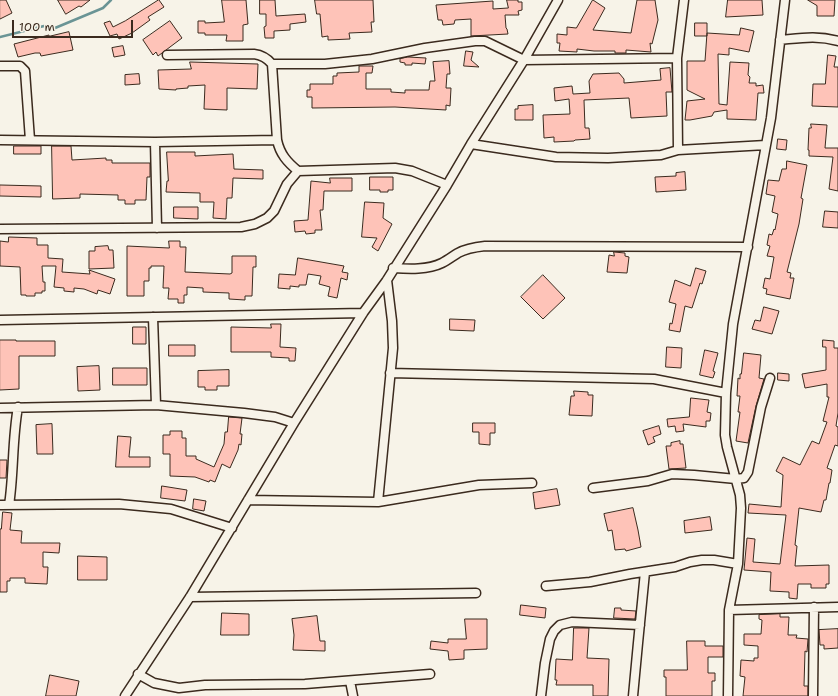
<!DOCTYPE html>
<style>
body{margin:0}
#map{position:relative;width:838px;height:696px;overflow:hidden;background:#f7f3e8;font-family:"Shantell Sans",sans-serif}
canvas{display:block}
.scale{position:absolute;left:12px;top:20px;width:121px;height:18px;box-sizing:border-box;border:2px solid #3b2a1e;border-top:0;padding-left:5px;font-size:12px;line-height:14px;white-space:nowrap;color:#3b2a1e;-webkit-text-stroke:3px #f7f3e8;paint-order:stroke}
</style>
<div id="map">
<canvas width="838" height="696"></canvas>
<div class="scale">100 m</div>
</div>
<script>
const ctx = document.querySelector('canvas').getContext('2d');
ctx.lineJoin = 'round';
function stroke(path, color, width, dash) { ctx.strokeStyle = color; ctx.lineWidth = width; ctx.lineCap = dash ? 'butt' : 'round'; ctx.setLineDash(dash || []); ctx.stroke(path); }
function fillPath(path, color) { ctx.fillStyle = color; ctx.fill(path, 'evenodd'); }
stroke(new Path2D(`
 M0 37 44 26 55 28 103 8 111 0`), '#6a9495', 2.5);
const building = new Path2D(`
 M0 0H6L12 13 0 19Z
 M58 0H90L81 7 79 6 66 14Z
 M159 0 164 7 148 17 150 20 132 33 119 39 117 34 110 36 104 23 110 21 113 27 125 21Z
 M222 0H246L248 24 243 25V41H226L227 35H205V33H198V21H205V23L224 22Z
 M260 0H275L276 16 305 14 306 22 290 24V30L274 31V38H265L264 27 266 26V14H260Z
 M315 0H373L374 22H371L372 32 349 33 350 39 328 40V36L322 37 320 14H317Z
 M507 0H518V2H522V10L518 11 519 15H505L506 28 507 29 508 34 471 36V19L455 20 454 24 443 25 442 20H438L436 5 493 1V9L508 8Z
 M593 0 605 8 593 30 631 33 637 0H655L658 20 652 44 650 43 651 52 626 50V53H615V51H594L577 49V52L559 51 560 43H557V34L567 35V27L576 28Z
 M728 0H762L763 15 726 17Z
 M808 0H835L834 16H817V6Z
 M170 21 182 38 158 56 156 52 153 55 143 40Z
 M695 23H707V36H695Z
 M741 28 754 31 749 52 729 48V55L718 54 719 104 727 105 730 62 749 63 748 75 750 77 749 83H756V86L763 85 764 93H758L756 120 727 119V110L714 112 712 116 690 120H685L687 101 705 99 687 90V61H705L707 33 739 35Z
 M69 32 73 50 41 56 40 53H35L18 57 14 44 49 35V36Z
 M123 46 125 55 114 57 112 48Z
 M466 51 473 52 471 60 479 67 464 66Z
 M828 55 836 56 834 67H838V107L812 106 813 84H825Z
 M408 57 426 58 425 64 412 63V65H405V63L400 62V59Z
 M449 61 450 74H447L446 88H451L450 106 446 105V110L395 107 312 108V97H307V90H310V84H333V76H337V73L359 72V66H373L372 73H366V89H391V92L405 93V90H429L430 81H435L433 62Z
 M190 62 258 64 257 89 227 88V110L204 109 205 85 188 86V88L176 89V90L159 89 158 70 191 69Z
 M670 68 672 92H666L667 116 631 118 629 98 584 100 585 128H589L590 139 575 140 574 141 554 142V137L544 138 543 115 570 114 569 99 555 101 554 88 572 86 573 94 590 93 589 81 593 74 619 73 624 79V83L661 80 660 69Z
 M139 74 140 84 125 85V75Z
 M533 105V120H515V109H518V106Z
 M811 124 827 125 825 148H838V191L829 189 833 157 809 156V150H808L809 128H811Z
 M778 139 787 140 786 150 777 149Z
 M14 146H41V154H14Z
 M52 146H71L72 160 106 158V160H112V163H150V177H147L146 200H135V204H125V200H118V195L80 194V198L53 199Z
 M167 152H195V156L233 154 234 169 263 170V179L233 178 232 198H227L226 219 213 218 214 202H200V193L166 192 167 181H168Z
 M787 161 807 165 801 198 803 199 799 224 787 272 791 273 790 278H794L790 299 766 294 767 289 763 288 765 278 770 279 774 257 767 256 770 246 767 245 769 234 772 235 774 229 775 230 778 214 772 212 775 196 766 194 768 180 779 181 782 169H786Z
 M685 172 686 190 656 192 655 177 676 176V173Z
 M370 177H393V190H388V192H380V190H370Z
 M330 178H352V191H324L323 210H320L322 230H315V233L306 234 305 231 295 232 294 221 308 220 311 181 330 183Z
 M0 185 41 186V197L0 196Z
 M365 202 384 203 383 218 392 224 378 251 372 247 377 238 362 237Z
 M174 207H198V219L174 218Z
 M825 211 838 212V228L823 227Z
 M9 237 37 238V245H48V258L63 259 62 272 90 274 89 270 115 279 110 294 98 290 97 294 84 289 74 288V292L64 291V288L54 287 56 266H42L43 282H45V291H42V293H35V296H26V295H21L20 267 0 266V241L8 242Z
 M169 241H180V247H186L185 272 230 274 232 273V256H256V267H253L252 296H245V300L229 299V293L203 292V288L187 287V295H184V303H178V299H168L169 288H163L164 266H151V268H149V281H144V296H127V246L169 248Z
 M108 246 109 250H113L114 268 89 269V251H95V247Z
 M614 252 625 253V256L629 257 627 273 607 272 609 255 614 256Z
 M298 258 344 266 342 272 348 273 347 280 341 278 337 298 328 296 330 287 319 284 321 276 308 274 306 285H299V287L290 286V289L278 288 279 274 295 275Z
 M696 268 706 271 702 284 700 283 692 308 685 306 680 332 669 330 670 323 672 324 676 304 669 302 675 280 690 286Z
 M543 275 565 298 543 319 521 297Z
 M764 307 779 311 772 334 752 329 755 320 760 321Z
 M450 319 475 320 474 331 450 330Z
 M271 324H281L280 347 296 348 295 361H289V358L271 357V352H231V327L271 328Z
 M133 327H146V344H133Z
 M0 340H16V341H55V356H19V389L0 390Z
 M823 340 834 341V348H838V413L836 426 838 427V446L835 445 827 468 832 470 830 483H829L826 500H824L821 512 799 508 795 545 797 546 795 566 829 565V584H826V588H811V584H798L797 599 789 598V592L770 591 771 572 744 570 747 538 755 539 753 562 780 564 786 515 748 513 749 504 781 507 783 475 776 471 783 457 800 465 812 441 819 444 827 422 823 421 829 397H827V384L805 388 802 374 826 370V347H823Z
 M169 345H195V356H169Z
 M667 347 682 348 681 368 666 367Z
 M705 350 718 353 713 371 715 372 713 378 700 375Z
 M744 353 761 355 759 378 764 379 756 406 748 443 736 441 740 412H738L740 396H737L738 378 740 379V374H741Z
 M99 366 100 390 78 391 77 367Z
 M113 368H147V385H113Z
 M229 370V386H217V390H205V387H198V371Z
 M778 373 789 374V381L778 380Z
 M574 391 588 392V395H593L592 416 569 415 571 396H574Z
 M691 398 709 400 707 412 711 413 710 421H706V427L683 424 684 431 676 432 675 426 668 427 667 419 689 417Z
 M229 417 242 418 240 434H242L241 445 239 444 238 450 230 468 222 464 215 482 210 480 209 482 195 477 170 476V454H163V435H170V431H182V438H186V456H196V459L214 467 224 444 225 432H227Z
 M473 423H495V433H490V445L479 444V432H473Z
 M52 424 53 454H37L36 425Z
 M659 426 661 434 653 437 655 442 648 445 643 431Z
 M118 436 131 437 129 457H150V467H116Z
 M680 441V444H683L686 468 669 469 666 446H671V443Z
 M0 460H7L6 478H0Z
 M162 486 187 490 185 501 161 498Z
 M557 489 560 505 535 509 533 493Z
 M194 499 206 501 204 511 193 509Z
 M633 508 638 530 641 547 626 551 625 549 615 550 612 530 608 531 604 514Z
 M3 512 12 513 10 530 22 531 21 543H60L59 553 43 552V567H48L47 584 25 583V578H10V581H7V592H0V529H1Z
 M710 517 712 530 685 533 684 521Z
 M78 556 107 557V580H78Z
 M521 605 546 608 545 618 520 615Z
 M615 608H621V610L636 611 635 619 614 618Z
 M222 613 249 614V635H221Z
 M780 614V617H789L788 635H797L796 638 808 639 807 652 805 651 804 686H808V696H743L745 677 740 676 741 660 754 661V658H758V646L744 645V634H761L762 620 759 619V615Z
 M317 616 320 641H325V651L293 650 294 635 292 619Z
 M465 619H487V649L464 650V659L449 660 448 651 430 649 431 641 448 643V639H466Z
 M574 628H589L587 658 609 659 608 696H593V685H556L557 680H555L556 659 572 660Z
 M838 629V648L824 649V645H820L819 630Z
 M687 641H705V646H723V657H708V673H715V681H712V696H666V677H664V670H687Z
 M50 675 79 681 76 696H46Z`);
fillPath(building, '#fec3b8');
stroke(building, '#3b2a1e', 1);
const minor = new Path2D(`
 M780 40C801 38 817 35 838 41
 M167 55 254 54C262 55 267 58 272 64L277 140C280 154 287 162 298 171L395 168 412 171 447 185
 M272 64H325L372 59 425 48 475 41H485L524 60 677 58
 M0 66H20L25 71 30 140
 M0 140 155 142 277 140
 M155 142 157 228
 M471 144 556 157 608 158 661 155 678 150 766 145
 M678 150 677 58 684 0
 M0 229 241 227 255 224 267 218 274 211 287 184 298 171
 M393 268C409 269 428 270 442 263 448 260 453 256 458 253 467 248 476 247 485 246L748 247
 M153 317 156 405
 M0 320 363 313
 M390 373 654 379 726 393
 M0 408 156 405 244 413 275 417 294 423
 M593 488 648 481 672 474 694 475 736 479 744 478 748 472 761 407 770 378
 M248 500 378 502 479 485 532 483
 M378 502 393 348 392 321 387 280
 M0 505 119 504 171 509 232 528
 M9 505C14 473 12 440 18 407
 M546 586 590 582 630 574 675 567 690 562 702 560H714L738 564
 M190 597 476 593
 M729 610 838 607
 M138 674 154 683 179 688 205 685 305 684 430 674
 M350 681 353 696
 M125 696 190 597 294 423 363 313 387 280 447 185 471 144 524 60 558 0
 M541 696 545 663 550 639 554 631 560 625 572 622 640 625
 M633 696 638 643 645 572
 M728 696 729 610 738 564 741 508 740 495 727 447 725 435 726 393 733 324 771 118 785 0
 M813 696 814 607`);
stroke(minor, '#3b2a1e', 11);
stroke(minor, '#f7f3e8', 8);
</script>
